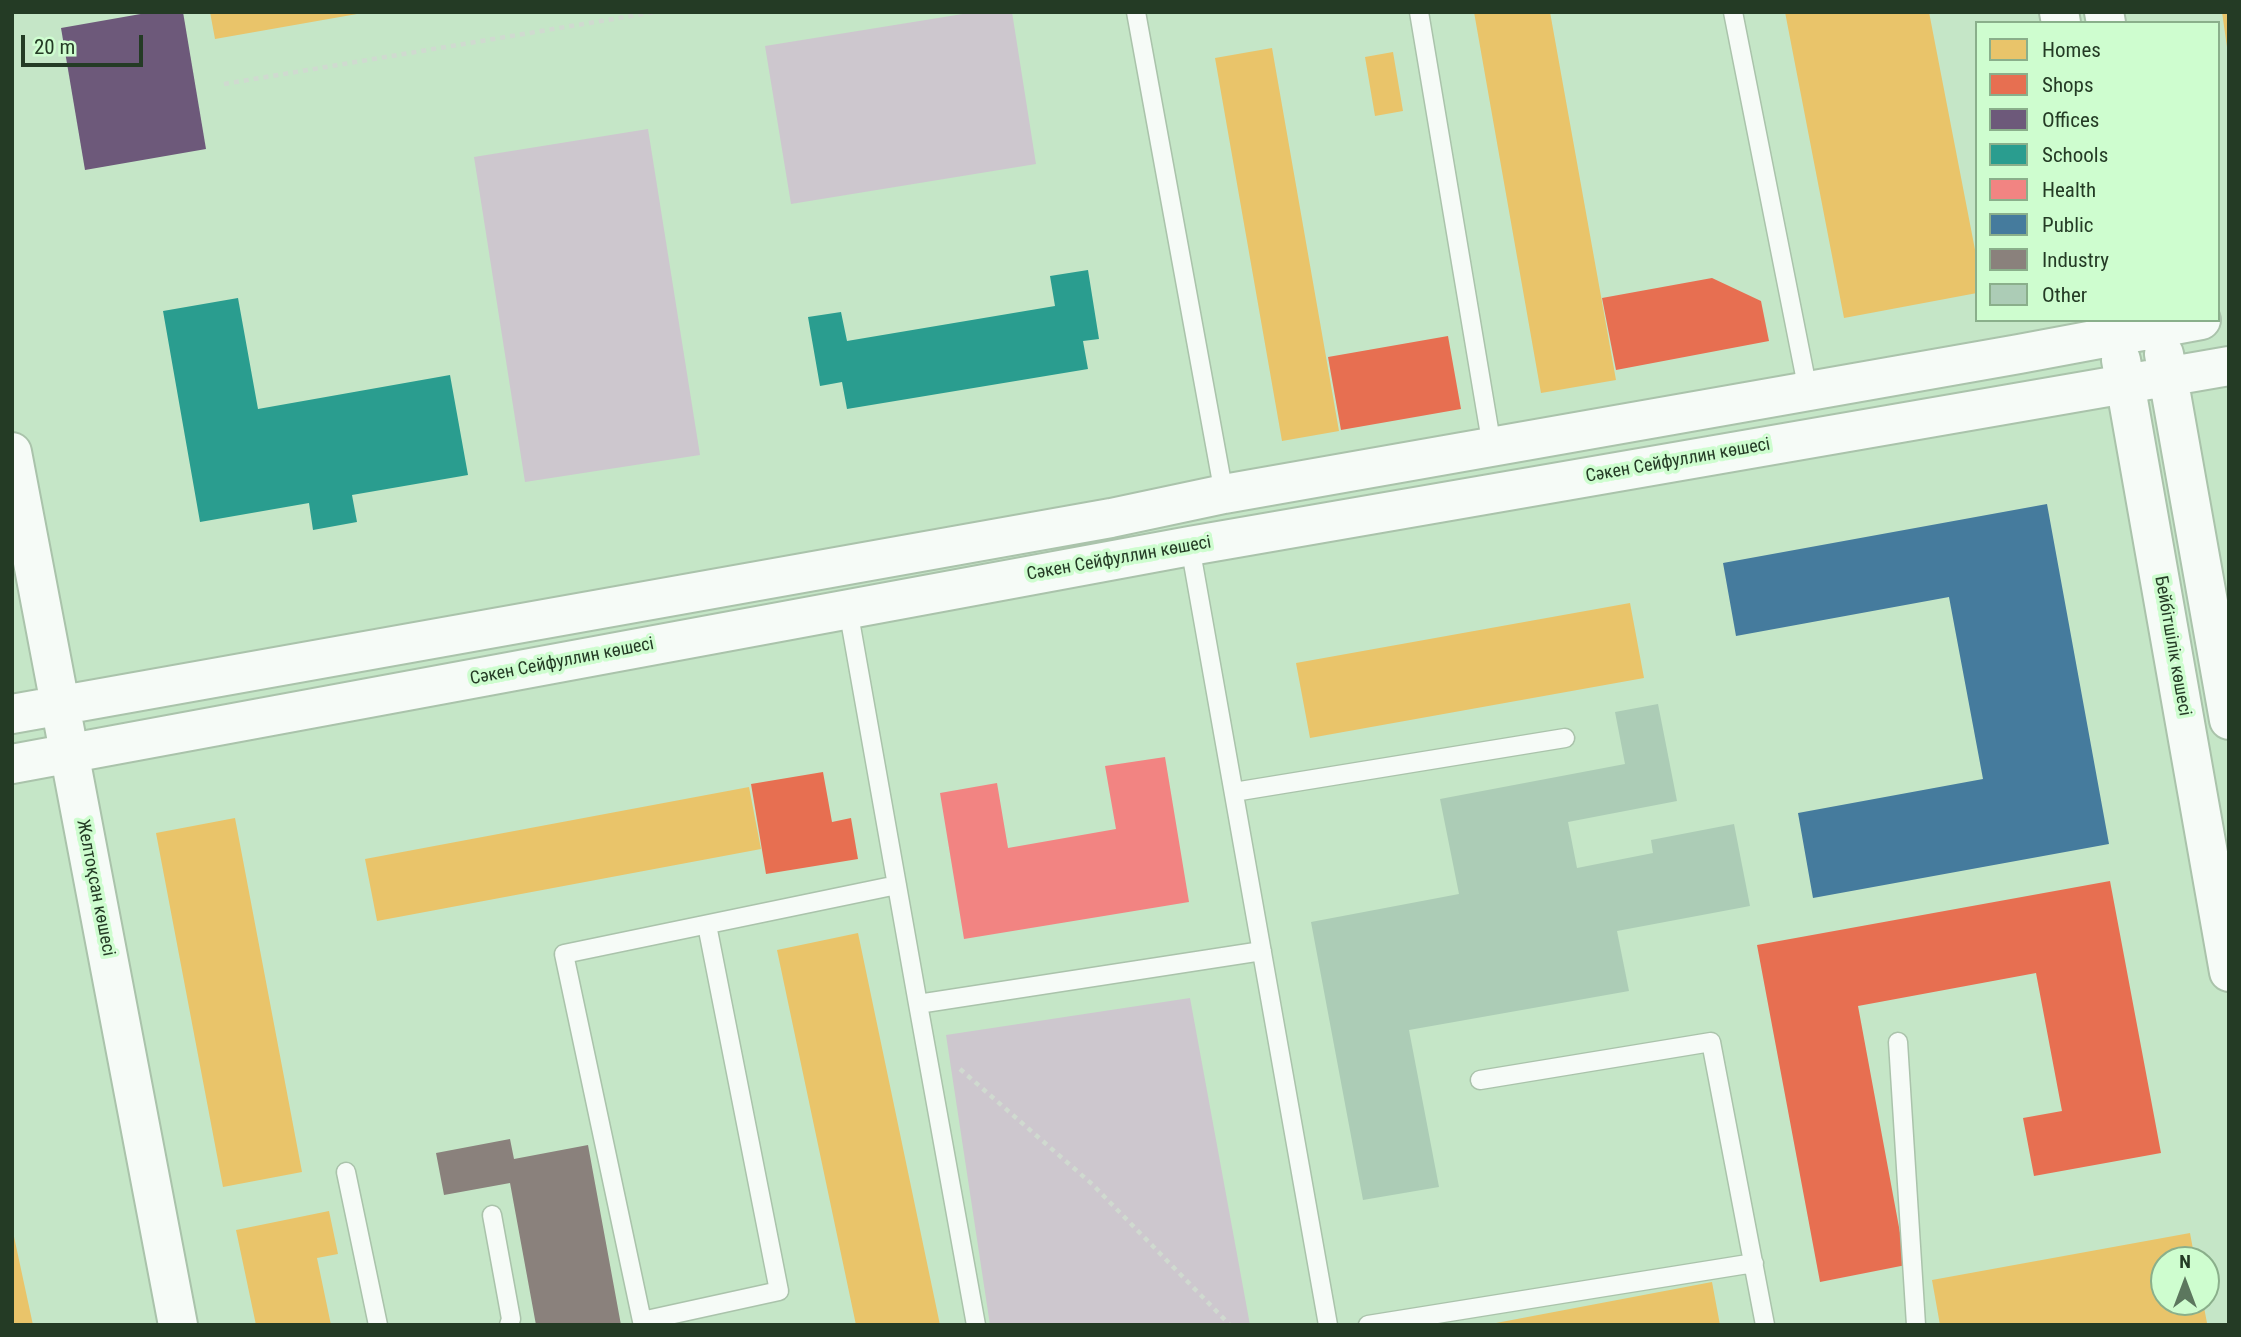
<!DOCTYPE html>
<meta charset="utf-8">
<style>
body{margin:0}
#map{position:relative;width:2241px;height:1337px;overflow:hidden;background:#c5e6c7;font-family:"Roboto Condensed",sans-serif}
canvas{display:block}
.frame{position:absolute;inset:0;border:14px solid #243b25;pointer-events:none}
.legend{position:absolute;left:1975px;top:21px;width:245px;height:301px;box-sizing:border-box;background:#cefdcf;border:2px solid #8aaf8b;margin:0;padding:9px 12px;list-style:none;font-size:21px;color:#243b25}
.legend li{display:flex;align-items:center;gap:14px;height:35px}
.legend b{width:35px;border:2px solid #8aaf8b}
.north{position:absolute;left:2150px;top:1246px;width:70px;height:70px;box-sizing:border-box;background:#cefdcf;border:2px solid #8aaf8b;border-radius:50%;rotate:0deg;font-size:19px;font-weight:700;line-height:28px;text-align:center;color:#243b25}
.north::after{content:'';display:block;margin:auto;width:24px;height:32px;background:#5c775e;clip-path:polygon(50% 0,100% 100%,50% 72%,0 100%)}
.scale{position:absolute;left:21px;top:35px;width:122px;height:32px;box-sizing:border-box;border:4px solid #243b25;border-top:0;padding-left:9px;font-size:21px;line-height:24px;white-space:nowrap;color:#243b25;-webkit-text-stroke:5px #cefdcf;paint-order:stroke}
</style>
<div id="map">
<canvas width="2241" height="1337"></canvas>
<div class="frame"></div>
<ul class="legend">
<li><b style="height:19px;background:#e9c46a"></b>Homes</li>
<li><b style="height:19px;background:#e76f51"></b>Shops</li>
<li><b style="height:19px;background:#6d597a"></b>Offices</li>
<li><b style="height:19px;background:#2a9d8f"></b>Schools</li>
<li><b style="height:19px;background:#f28482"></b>Health</li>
<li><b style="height:19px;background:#457b9d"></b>Public</li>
<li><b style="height:19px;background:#8a817c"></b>Industry</li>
<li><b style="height:19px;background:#acccb6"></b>Other</li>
</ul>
<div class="north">N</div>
<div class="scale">20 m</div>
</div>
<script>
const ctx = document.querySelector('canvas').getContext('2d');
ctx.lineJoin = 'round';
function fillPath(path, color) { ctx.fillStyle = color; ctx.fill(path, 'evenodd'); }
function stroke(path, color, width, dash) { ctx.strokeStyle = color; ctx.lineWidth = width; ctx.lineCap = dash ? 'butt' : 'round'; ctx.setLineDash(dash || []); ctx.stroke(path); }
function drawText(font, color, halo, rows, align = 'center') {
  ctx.font = font + ' "Roboto Condensed",sans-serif'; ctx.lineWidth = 7; ctx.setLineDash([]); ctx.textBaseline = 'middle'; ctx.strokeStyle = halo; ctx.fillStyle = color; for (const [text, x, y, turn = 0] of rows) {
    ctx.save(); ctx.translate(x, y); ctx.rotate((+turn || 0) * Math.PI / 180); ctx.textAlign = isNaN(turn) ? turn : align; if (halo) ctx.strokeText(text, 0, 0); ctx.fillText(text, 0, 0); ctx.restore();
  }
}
fillPath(new Path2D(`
 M975 12H1012L1036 164 791 204 765 46Z
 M648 129 700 455 525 482 474 157Z
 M1190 998 1250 1325H990L946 1035Z`), '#cdc7ce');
fillPath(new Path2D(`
 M210 12H357V14L215 39Z
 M1474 12H1550L1616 380 1541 393Z
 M1785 12H1929L1977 260V293L1844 318Z
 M2222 12H2229V47H2227Z
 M1272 48 1339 431 1282 441 1215 58Z
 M1393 52 1403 111 1375 116 1365 57Z
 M1630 603 1644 678 1310 738 1296 663Z
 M749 787 761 849 377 921 365 859Z
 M235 818 302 1172 223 1187 156 833Z
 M858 933 940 1325H856L777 950Z
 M329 1211 338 1254 317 1258 331 1325H256L236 1230Z
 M12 1232H13L33 1325H12Z
 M2190 1233 2195 1260H2164V1302H2203L2207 1323 1940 1325 1932 1280Z
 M1712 1282 1720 1325H1496V1323Z`), '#e9c46a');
fillPath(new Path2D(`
 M1712 278 1761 301 1769 341 1616 370 1602 298Z
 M1448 336 1461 409 1341 430 1328 357Z
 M823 772 832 822 851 818 858 859 766 874 751 784Z
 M2110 881 2161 1153 2034 1176 2023 1118 2062 1111 2036 973 1858 1006 1906 1265 1820 1282 1757 945Z`), '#e76f51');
fillPath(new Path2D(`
 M152 12H183L206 149 85 170 61 28Z`), '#6d597a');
fillPath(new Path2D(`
 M1088 270 1099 339 1083 341 1088 369 847 409 842 382 820 386 808 317 841 312 847 341 1055 306 1050 276Z
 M238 298 258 409 450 375 468 475 352 495 357 522 313 530 309 503 200 522 163 311Z`), '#2a9d8f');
fillPath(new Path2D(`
 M1165 757 1189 902 964 939 940 793 997 783 1008 848 1116 829 1105 766Z`), '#f28482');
fillPath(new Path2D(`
 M2047 504 2109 844 1813 898 1798 813 1983 779 1949 597 1736 636 1723 563Z`), '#457b9d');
fillPath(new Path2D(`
 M510 1139 514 1159 588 1145 621 1325H536L510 1183 444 1195 436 1153Z`), '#8a817c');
fillPath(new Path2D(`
 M1658 704 1677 801 1568 822 1577 868 1653 853 1651 840 1734 824 1750 906 1617 931 1629 991 1409 1030 1439 1187 1363 1200 1311 922 1459 894 1440 799 1625 764 1615 712Z`), '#acccb6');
const lane = new Path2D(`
 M1136 12 1224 494
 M1419 12 1492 447
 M1733 12 1808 391
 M1190 546 1328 1325
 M848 609 918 1004 1262 951
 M1234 792 1565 738
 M707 925 779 1291 642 1321 564 954 897 885
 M918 1004 976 1325
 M1898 1042 1916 1325
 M1480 1080 1711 1042 1765 1325
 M346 1172 378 1325
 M492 1215 511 1319 509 1325
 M1368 1325 1754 1263`);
const secondary = new Path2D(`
 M2059 12 2061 23
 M2104 12 2106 23
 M2164 354 2229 720
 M2121 360 2229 972
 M12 452 178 1325
 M12 714 1111 518 1224 494 2019 354 2201 320
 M12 764 1190 546 2229 366`);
stroke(lane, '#aac3ab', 21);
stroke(secondary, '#aac3ab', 42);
stroke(new Path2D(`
 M224 84 655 12
 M960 1069 1092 1184 1230 1325`), '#d0dad0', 4.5, [5, 5]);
stroke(lane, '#f6fbf7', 18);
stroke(secondary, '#f6fbf7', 38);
drawText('18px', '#243b25', '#cefdcf', [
 ["Сәкен Сейфуллин көшесі",1678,461,-10],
 ["Сәкен Сейфуллин көшесі",1119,559,-10],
 ["Бейбітшілік көшесі",2172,646,80],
 ["Сәкен Сейфуллин көшесі",562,662,-11],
 ["Желтоқсан көшесі",95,888,79]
]);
</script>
